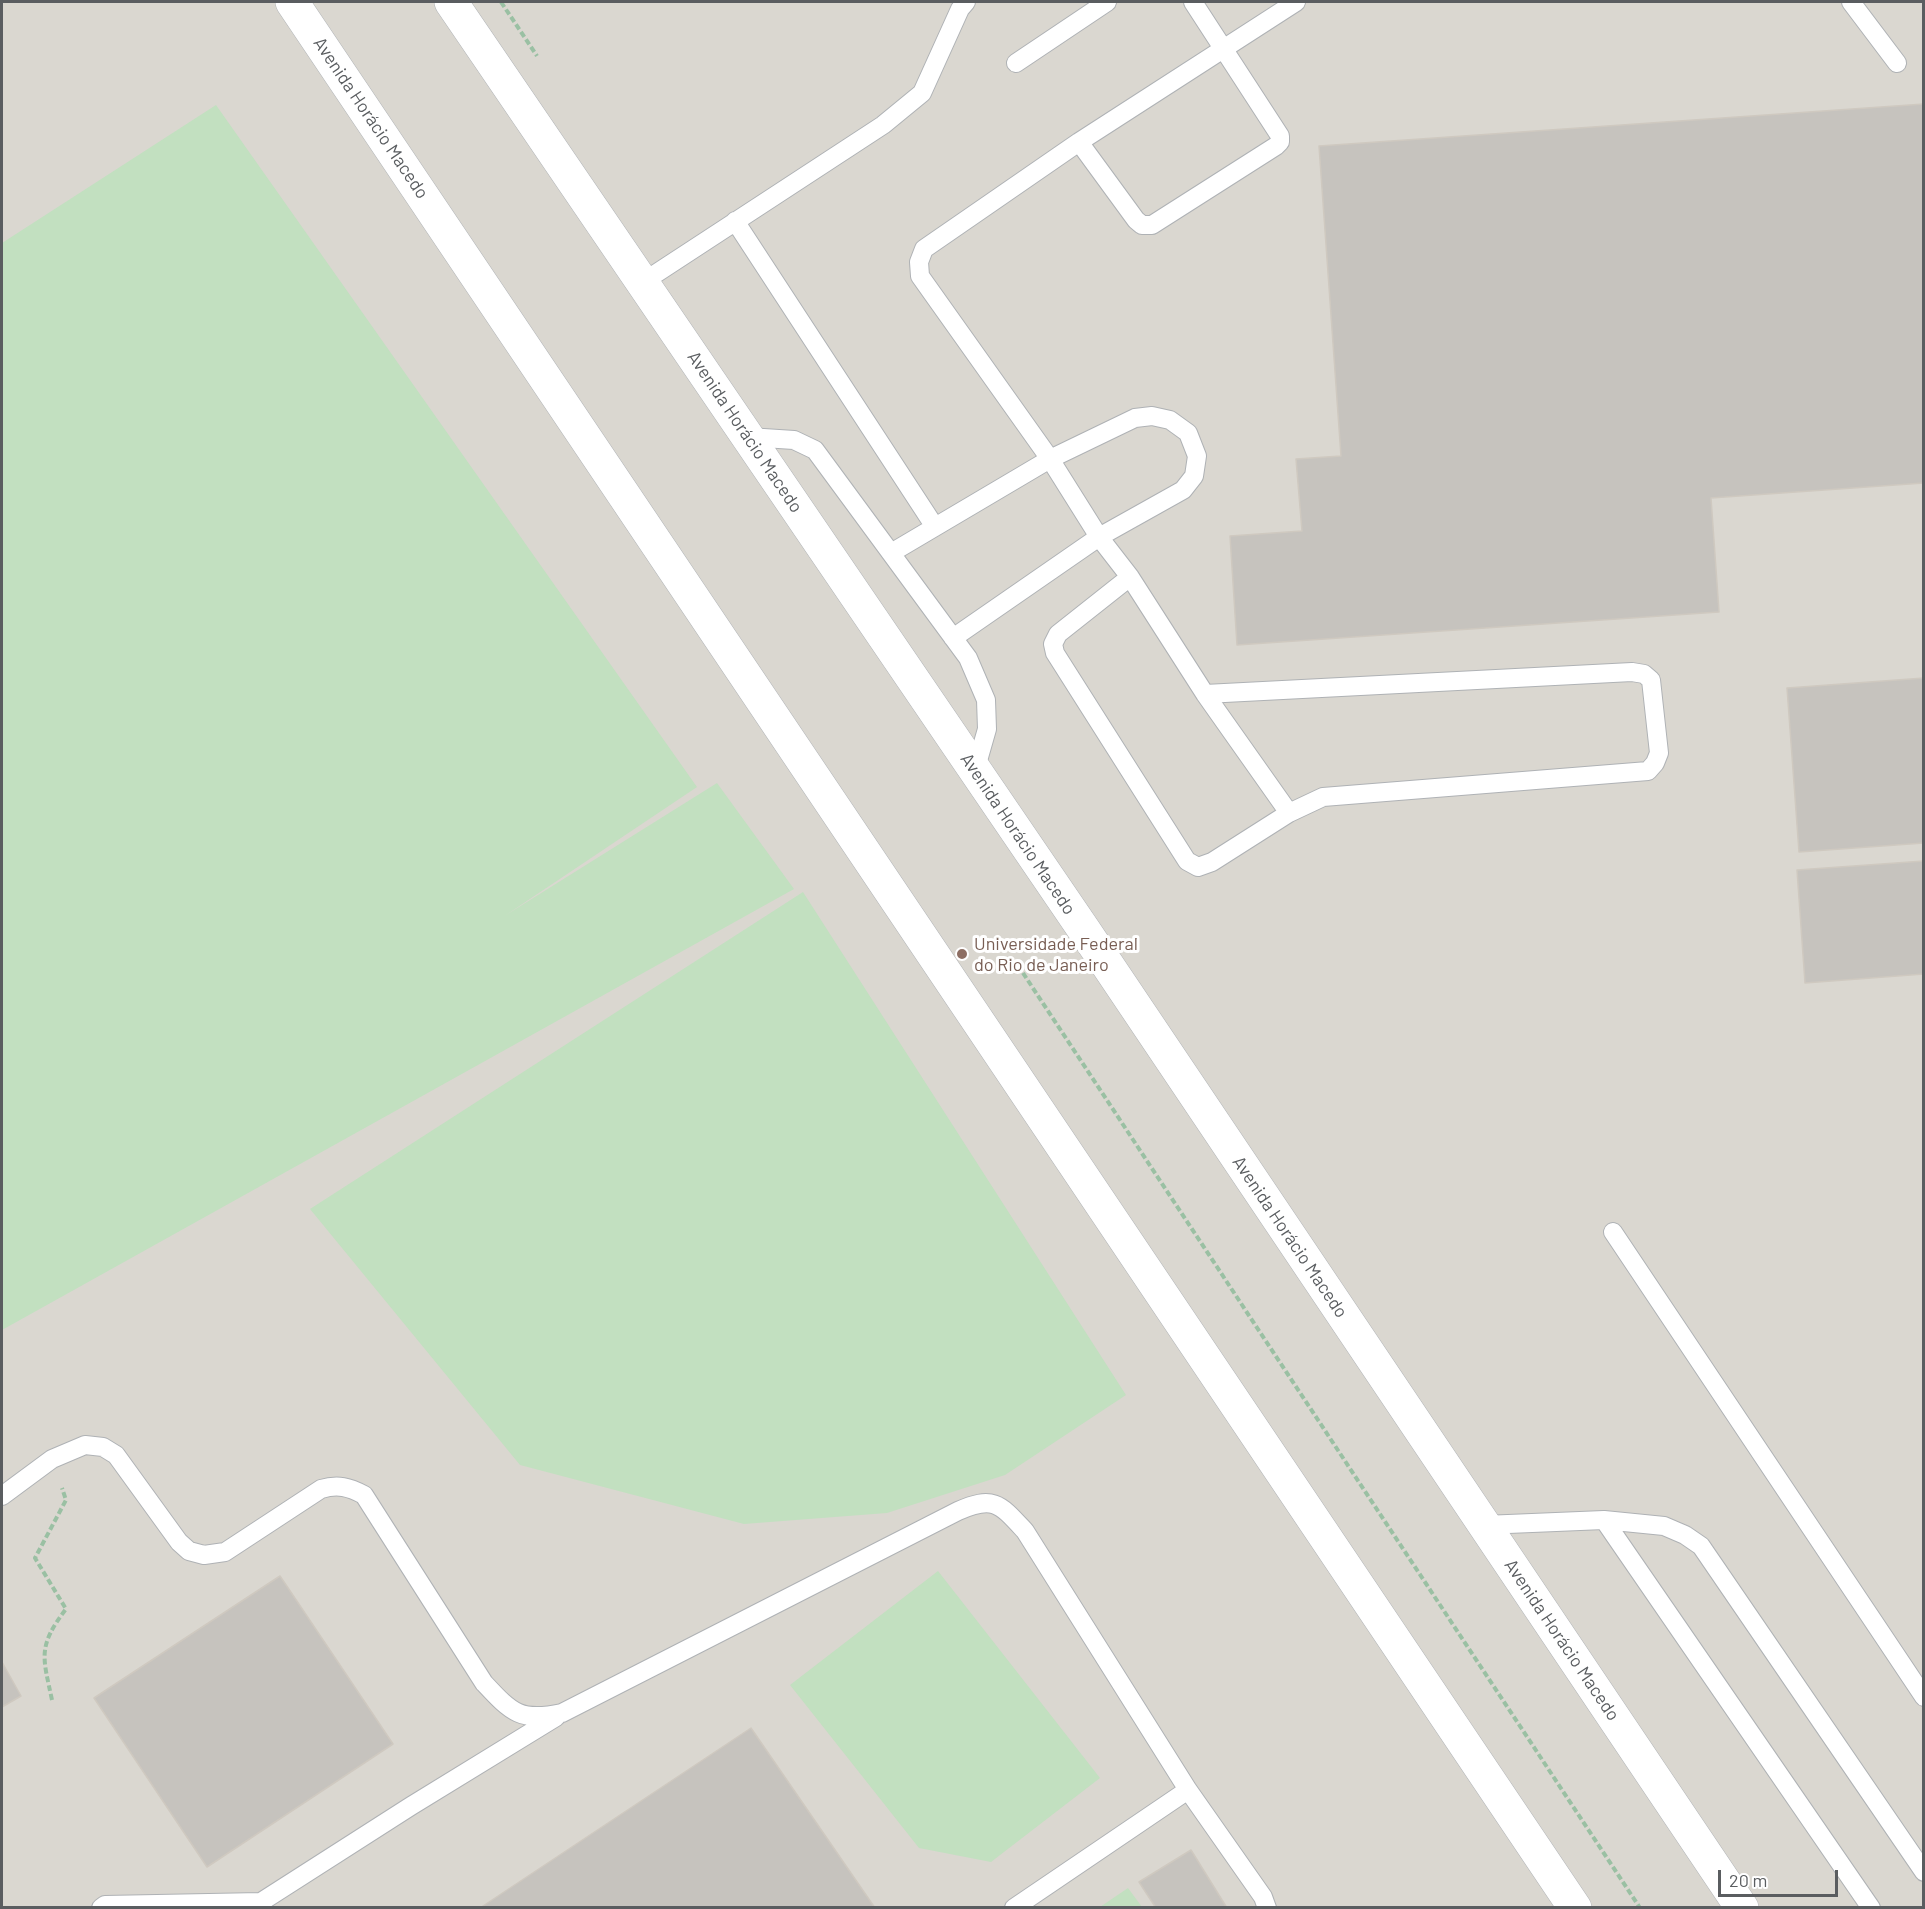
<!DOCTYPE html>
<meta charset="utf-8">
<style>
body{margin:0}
#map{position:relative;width:1925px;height:1909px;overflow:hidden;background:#ebe8e1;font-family:Barlow,sans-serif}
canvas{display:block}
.frame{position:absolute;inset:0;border:3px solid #5a5d60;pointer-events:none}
.scale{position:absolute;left:1718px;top:1870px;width:120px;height:27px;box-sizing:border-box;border:3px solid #5a5d60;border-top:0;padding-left:8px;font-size:18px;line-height:21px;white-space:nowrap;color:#5a5d60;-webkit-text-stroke:4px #fff;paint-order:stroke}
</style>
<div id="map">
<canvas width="1925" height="1909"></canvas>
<div class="frame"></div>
<div class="scale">20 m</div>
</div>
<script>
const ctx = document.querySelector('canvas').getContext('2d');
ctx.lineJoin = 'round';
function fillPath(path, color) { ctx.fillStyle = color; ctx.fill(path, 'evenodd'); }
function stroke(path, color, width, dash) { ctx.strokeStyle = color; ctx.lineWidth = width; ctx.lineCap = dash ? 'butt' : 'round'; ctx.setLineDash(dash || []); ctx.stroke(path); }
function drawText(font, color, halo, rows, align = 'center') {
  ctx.font = font + ' Barlow,sans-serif'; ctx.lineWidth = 6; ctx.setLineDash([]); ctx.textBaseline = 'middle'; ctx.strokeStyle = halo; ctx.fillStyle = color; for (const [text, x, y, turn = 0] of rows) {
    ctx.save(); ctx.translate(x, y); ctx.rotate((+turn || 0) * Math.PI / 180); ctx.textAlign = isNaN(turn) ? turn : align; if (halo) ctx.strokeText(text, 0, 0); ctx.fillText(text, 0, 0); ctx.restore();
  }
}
fillPath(new Path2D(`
 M2 2H1923V1907H2Z`), '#dad7d0');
fillPath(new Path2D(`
 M216 105 697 787 506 915 717 783 794 889 2 1330V243Z
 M803 892 1126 1395 1005 1475 887 1513 744 1524 520 1465 310 1209Z
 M938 1571 1100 1778 991 1862 919 1848 790 1685Z
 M1128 1888 1142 1907H1100Z`), '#c2e0c0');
const building = new Path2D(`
 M1924 104V483L1711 498 1719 612 1237 645 1230 536 1302 531 1296 459 1341 456 1319 146Z
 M1924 678V843L1799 852 1787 688Z
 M1924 861V974L1805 983 1797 870Z
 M280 1576 393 1744 207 1867 94 1698Z
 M2 1662 21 1696 2 1707Z
 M751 1728 875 1908H480Z
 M1191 1850 1227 1908H1156L1139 1882Z`);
fillPath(building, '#c6c3be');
stroke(building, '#cfc9c0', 1.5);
const lane = new Path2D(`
 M1851 2 1897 63
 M1016 63 1107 2
 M1079 142 1136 220 1142 225H1152L1276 146 1280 142V136L1193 2
 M735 221 935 527
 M643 282 883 125 922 93 960 9 966 2
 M748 437 794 440 815 450 968 658 986 700 987 729 975 771
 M891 553 1050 459 1135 418 1152 416 1170 420 1188 433 1197 456 1194 476 1183 490 1099 537 953 638
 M1130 577 1058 634 1053 644 1055 653 1187 861 1198 867 1212 862 1289 813 1323 797 1648 771 1655 763 1659 753 1651 680 1644 674 1632 672 1205 694
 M1289 813 1205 694 1130 577 1099 537 1050 459 920 276 919 262 924 249 1079 142 1296 2
 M1613 1232 1924 1697
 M2 1496 52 1459 85 1445 103 1447 116 1455 179 1542 189 1551 204 1555 225 1552 321 1489C338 1484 349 1487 364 1495L484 1683C512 1713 520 1722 562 1713L958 1511C994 1495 1000 1504 1025 1531L1188 1790 1263 1897 1267 1908
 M1604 1520 1871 1908
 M1484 1525 1604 1520 1664 1526 1685 1535 1701 1546 1924 1872
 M101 1908 105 1905 261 1902 411 1806 556 1717
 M1014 1908 1188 1790`);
const secondary = new Path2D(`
 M292 2 1575 1908
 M451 2 1084 930 1742 1908`);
stroke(lane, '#afb2b5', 20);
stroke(secondary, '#b1b4b7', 34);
stroke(new Path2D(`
 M501 2 537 56
 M1023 973 1640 1908
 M52 1700C43 1657 37 1647 66 1609L35 1558 66 1500 62 1488`), '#9ac0a3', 4, [6, 3]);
stroke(lane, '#fff', 18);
stroke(secondary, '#fff', 33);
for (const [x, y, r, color] of [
 [962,954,6,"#8d6e63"]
]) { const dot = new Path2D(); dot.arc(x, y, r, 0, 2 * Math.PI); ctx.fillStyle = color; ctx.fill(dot); stroke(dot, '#fff', 2); }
drawText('18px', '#5a5d60', '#fff', [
 ["Avenida Horácio Macedo",371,118,56],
 ["Avenida Horácio Macedo",745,432,56],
 ["Avenida Horácio Macedo",1018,834,56],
 ["Avenida Horácio Macedo",1290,1237,56],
 ["Avenida Horácio Macedo",1562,1640,56]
]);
drawText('18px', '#785e54', '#fff', [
 ["Universidade Federal",974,944],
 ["do Rio de Janeiro",974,965]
], 'left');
</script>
